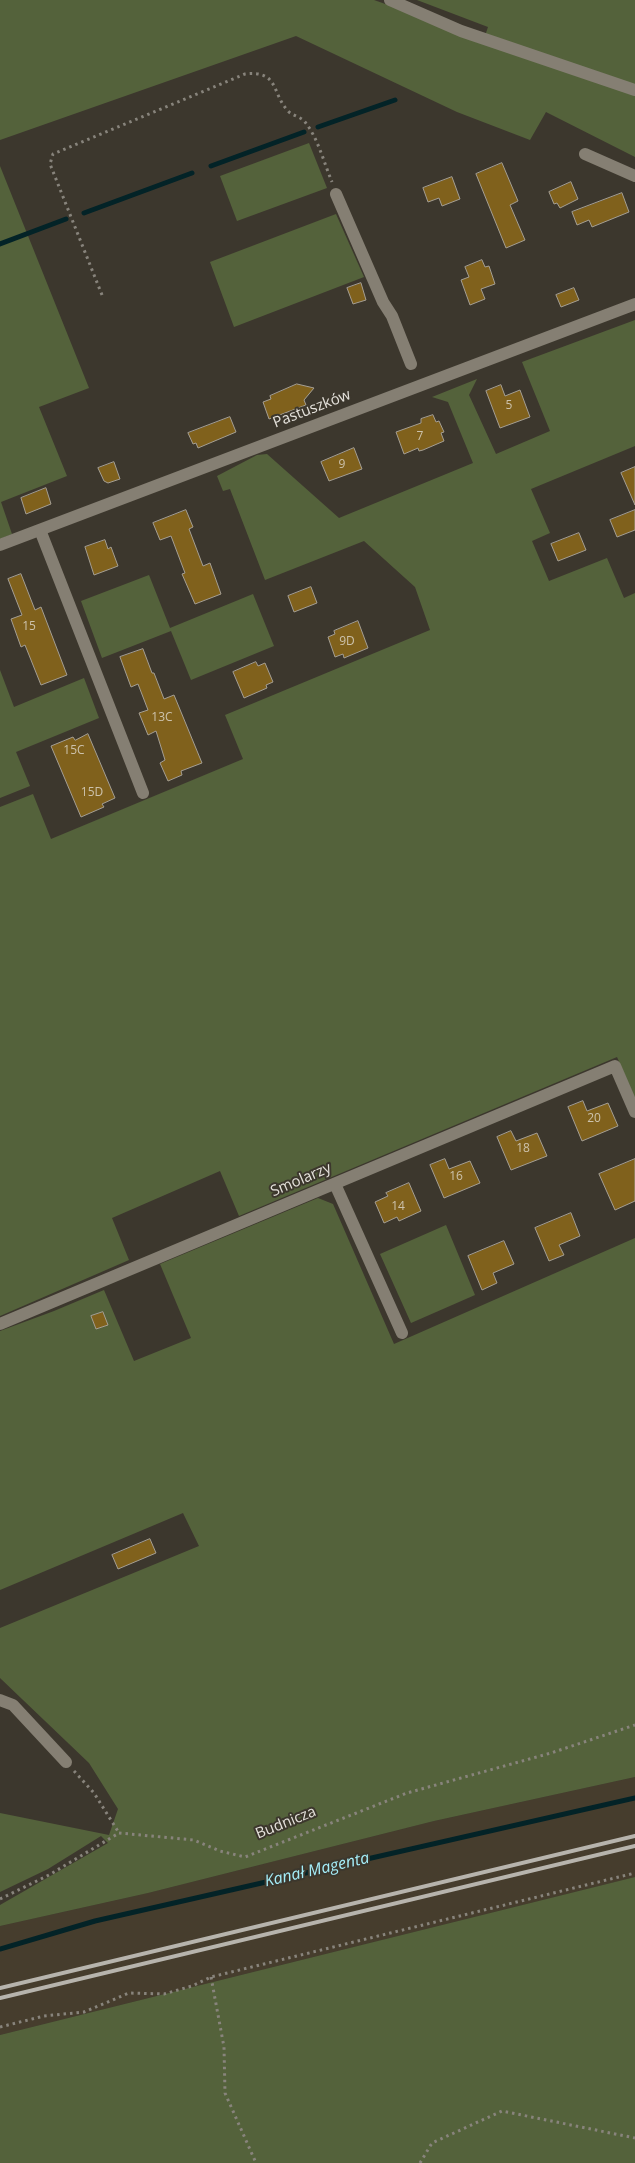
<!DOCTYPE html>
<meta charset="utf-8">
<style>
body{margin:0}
canvas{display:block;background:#3c372d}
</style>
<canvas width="635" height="2163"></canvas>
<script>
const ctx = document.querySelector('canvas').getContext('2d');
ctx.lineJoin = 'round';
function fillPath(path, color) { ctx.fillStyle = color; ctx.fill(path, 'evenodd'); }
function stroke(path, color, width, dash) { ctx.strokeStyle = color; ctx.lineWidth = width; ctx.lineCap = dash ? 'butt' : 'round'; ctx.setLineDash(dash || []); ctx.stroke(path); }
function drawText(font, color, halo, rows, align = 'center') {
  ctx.font = font + ' "Open Sans",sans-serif'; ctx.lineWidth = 4; ctx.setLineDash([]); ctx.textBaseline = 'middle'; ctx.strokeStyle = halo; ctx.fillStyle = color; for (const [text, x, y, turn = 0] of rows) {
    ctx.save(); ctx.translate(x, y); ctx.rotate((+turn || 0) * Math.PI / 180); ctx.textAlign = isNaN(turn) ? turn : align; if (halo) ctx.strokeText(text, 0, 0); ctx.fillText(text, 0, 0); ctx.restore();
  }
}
fillPath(new Path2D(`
 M635 1777V1877L0 2035V1926L148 1893 434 1821Z`), '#463d2d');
fillPath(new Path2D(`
 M0 0H374L484 39 488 27 417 0H635V157L546 112 530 140 457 112 296 36 0 140Z
 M309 143 327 188 237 221 220 176Z
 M0 166 89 388 39 407 67 476 1 502 12 534 0 539Z
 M336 214 364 277 234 327 210 262Z
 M635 320V446L531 489 550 533 532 541 549 581 607 558 624 598 635 593V1098L617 1057 239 1216 220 1171 112 1218 129 1260 0 1316V807L33 794 51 839 243 759 225 715 430 630 415 587 364 541 265 580 230 489 223 491 217 476 257 455 267 454 339 518 473 463 448 402 432 397 477 379 469 395 496 454 550 431 522 362Z
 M149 575 170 628 253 594 274 646 191 680 171 631 102 658 81 601Z
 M0 670 14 707 84 678 99 718 16 752 30 786 0 798Z
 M318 1198 333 1204 394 1344 635 1238V1777L434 1821 148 1893 0 1926V1905L108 1843 101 1836 48 1869 0 1892V1813L109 1835 118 1809 89 1763 0 1678V1628L199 1546 183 1513 0 1590V1331L54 1311 104 1290 134 1361 191 1338 160 1264Z
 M446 1225 475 1295 411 1323 380 1254Z
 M635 1877V2163H0V2035Z`), '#54623b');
stroke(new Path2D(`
 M318 127 395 100
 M211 166 304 132
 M84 213 192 173
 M0 244 66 219
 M0 1949 95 1921 635 1798`), '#032327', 5);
const building = new Path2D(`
 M502 163 518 201 510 205 525 240 506 248 476 174Z
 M452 177 460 199 442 206 439 198 428 202 423 188Z
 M571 182 578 199 560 208 557 203 554 204 549 192Z
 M622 193 629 212 592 227 589 220 577 225 572 212Z
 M482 260 485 267 489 266 495 284 481 289 485 299 470 305 461 280 469 277 465 267Z
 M361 283 366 300 353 304 347 288Z
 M574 288 579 300 561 307 556 295Z
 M297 384 314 388 304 400 306 405 269 419 263 402 271 399 270 396Z
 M501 385 505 396 520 390 530 417 500 428 486 391Z
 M433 415 436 422 439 421 444 432 441 433 444 441 423 450 419 451 418 448 404 454 396 432 421 423V419Z
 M230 417 236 432 198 448 196 443 193 444 188 433Z
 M354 448 362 469 329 481 321 462Z
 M114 462 120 479 108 483 104 481 98 468Z
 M635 467V505L621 473Z
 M46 488 51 504 26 514 21 498Z
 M186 510 193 527 189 529 203 566 210 563 221 594 195 604 182 574 185 573 171 536 160 540 153 523Z
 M635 510V530L617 537 610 520Z
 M579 533 586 550 558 561 551 544Z
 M105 540 108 549 111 547 118 566 94 575 85 547Z
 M21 574 35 610 41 607 67 675 41 685 25 645 21 647 11 619 22 615 8 579Z
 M311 587 317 603 294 612 288 596Z
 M358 621 368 648 344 658 343 654 335 657 328 637 335 634 334 631Z
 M143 649 152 673H154L164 699 174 695 202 763 181 771 182 775 168 781 160 763 165 760 156 731 148 735 139 713 148 710 138 684 131 687 120 657Z
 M256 662 258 666 265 663 273 682 266 685 267 688 244 698 233 672Z
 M88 734 115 798 102 804 104 807 81 817 51 746 73 737 75 740Z
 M583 1101 587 1111 608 1103 618 1126 582 1141 568 1107Z
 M511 1131 516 1141 537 1133 547 1156 511 1170 497 1137Z
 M445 1159 449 1169 470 1161 480 1183 444 1198 430 1165Z
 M635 1159V1201L615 1210 599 1174Z
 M409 1183 421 1211 399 1221 397 1217 384 1223 375 1202 388 1196 386 1193Z
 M571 1213 580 1236 559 1245 564 1255 549 1261 535 1228Z
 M504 1241 514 1264 493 1273 497 1283 482 1290 468 1256Z
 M103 1312 108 1325 96 1329 91 1316Z
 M150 1539 156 1553 118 1569 112 1555Z`);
fillPath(building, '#80611c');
stroke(building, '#a49e93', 1);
stroke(new Path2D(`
 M102 295 50 164 53 154 245 74C280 70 271 94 289 112 294 116 301 117 305 122 318 138 324 163 332 182
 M74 1771 94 1793 119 1833
 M119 1833 194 1840 220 1851 245 1857 407 1793 551 1753 635 1725
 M0 1899 49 1875 119 1833
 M211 1977 224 2047 225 2093 256 2163
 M0 2027 44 2016 84 2012 129 1993 164 1994 192 1986 211 1977 635 1873
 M420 2163 432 2143 502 2111 635 2138`), '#88847c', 3, [2.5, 4]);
stroke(new Path2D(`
 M390 0 461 31 635 90
 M585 154 635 176
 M336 194 383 302 392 316 411 364
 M40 530 143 793
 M0 545 635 304
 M335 1184 402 1333
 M0 1324 615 1066 635 1112
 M0 1700 13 1705 66 1762`), '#857f73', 12);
stroke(new Path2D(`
 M0 1988 635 1836
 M0 1998 635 1846`), '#b7b4ad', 4);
drawText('12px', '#ccc2ac', null, [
 ["5",509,406],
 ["7",420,437],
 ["9",342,465],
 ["15",29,627],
 ["9D",347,642],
 ["13C",162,718],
 ["15C",74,751],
 ["15D",92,793],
 ["20",594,1119],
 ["18",523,1149],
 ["16",456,1177],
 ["14",398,1207]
]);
drawText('15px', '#e5e2dc', '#3c372d', [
 ["Pastuszków",312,409,-21],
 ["Smolarzy",301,1180,-23],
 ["Budnicza",286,1823,-22]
]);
drawText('italic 16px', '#a5eef9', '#3c372d', [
 ["Kanał Magenta",317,1870,-13]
]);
</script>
